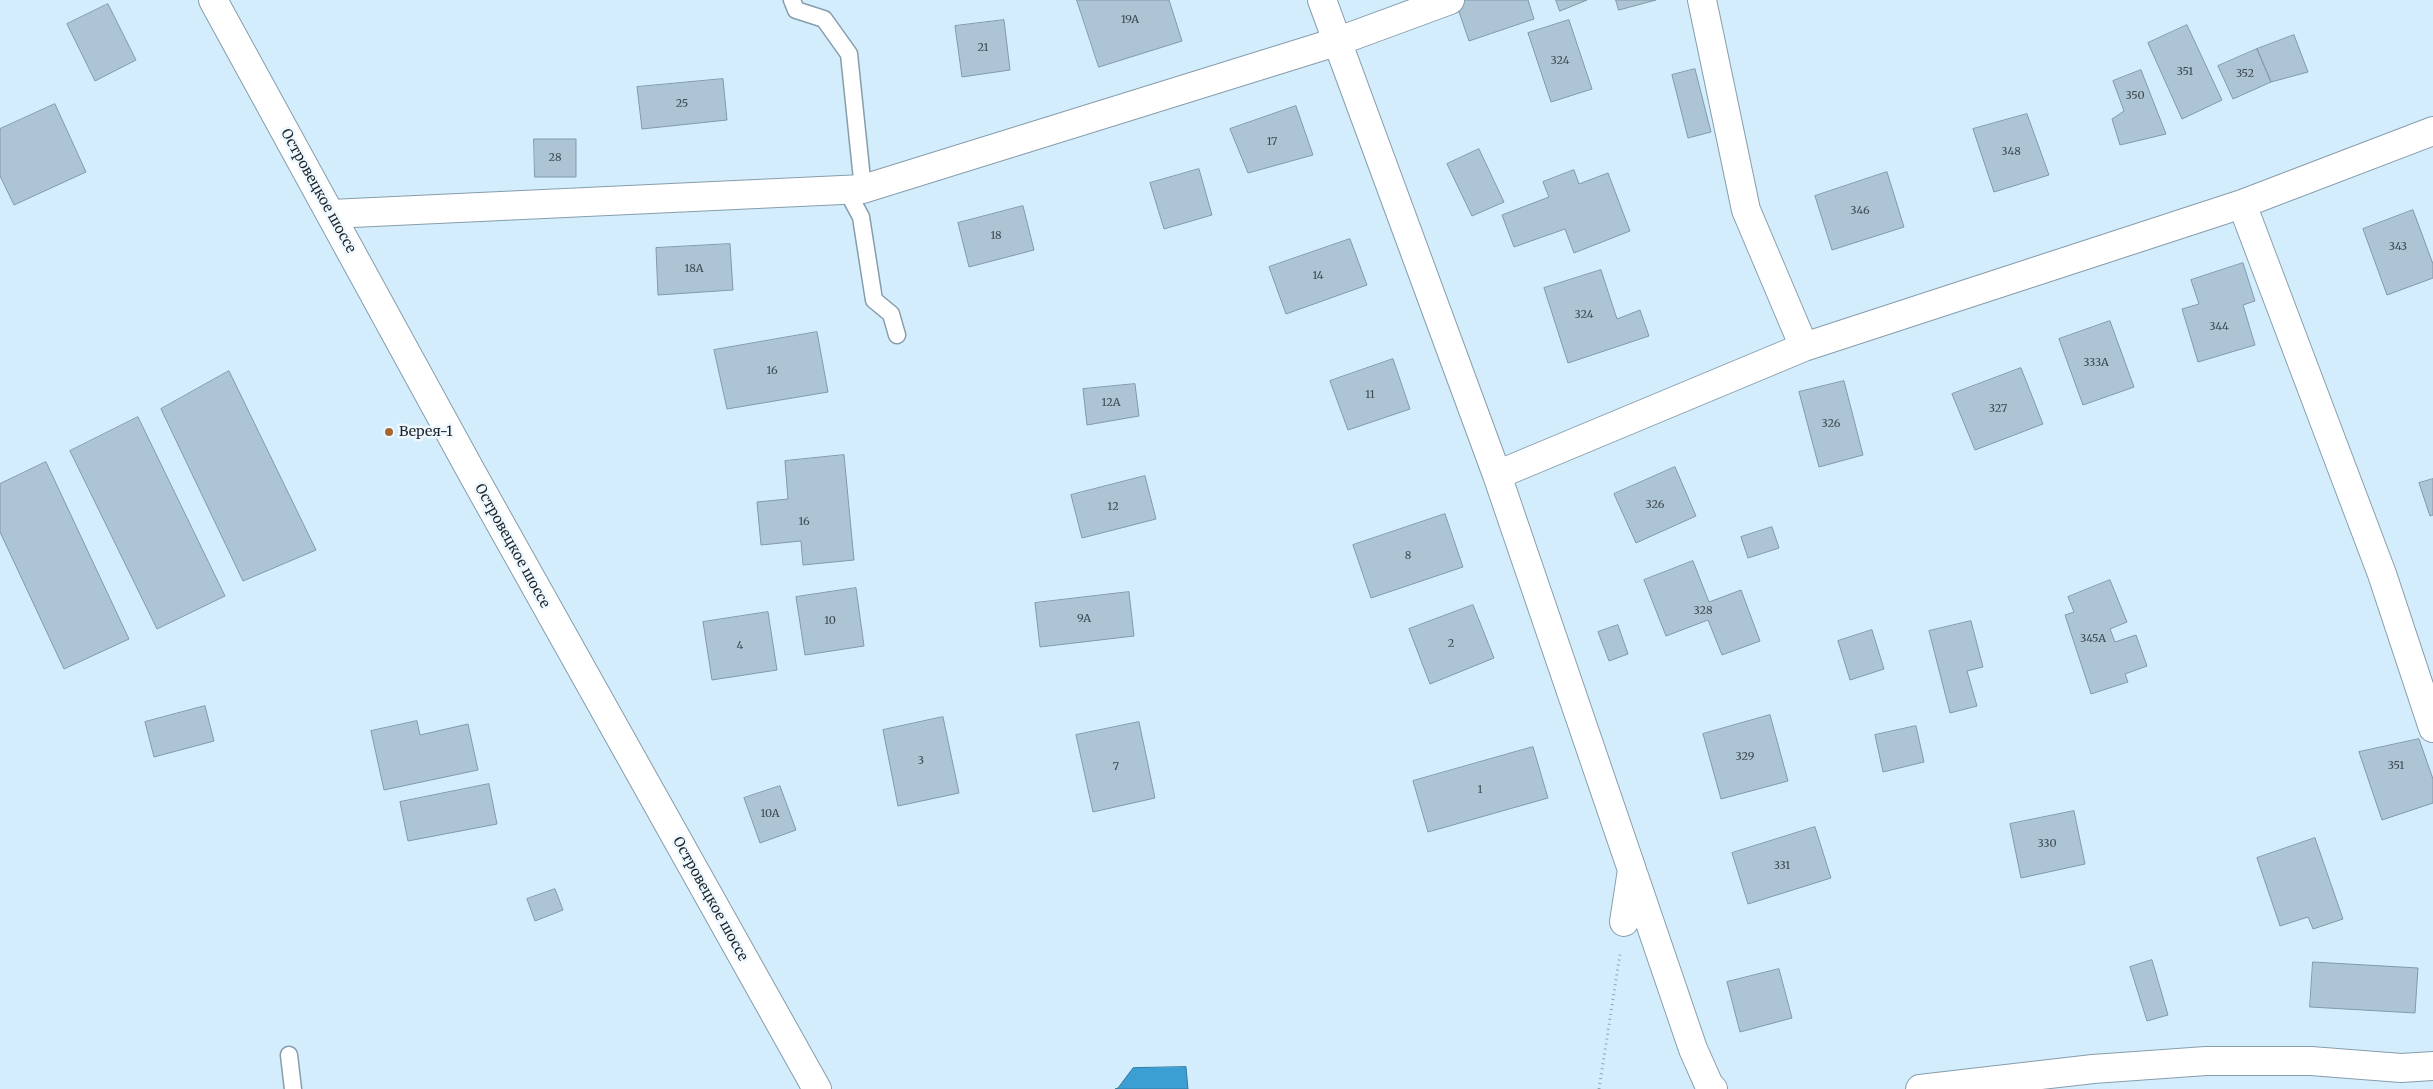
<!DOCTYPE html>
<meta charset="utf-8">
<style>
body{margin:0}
canvas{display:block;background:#d4edfd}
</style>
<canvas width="2433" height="1089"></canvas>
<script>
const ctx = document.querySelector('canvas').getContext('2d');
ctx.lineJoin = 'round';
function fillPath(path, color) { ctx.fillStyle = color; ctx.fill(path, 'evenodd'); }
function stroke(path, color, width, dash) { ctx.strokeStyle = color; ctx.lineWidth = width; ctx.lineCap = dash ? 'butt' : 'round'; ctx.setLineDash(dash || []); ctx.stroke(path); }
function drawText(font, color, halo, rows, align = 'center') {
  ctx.font = font + ' Merriweather,serif'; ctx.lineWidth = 5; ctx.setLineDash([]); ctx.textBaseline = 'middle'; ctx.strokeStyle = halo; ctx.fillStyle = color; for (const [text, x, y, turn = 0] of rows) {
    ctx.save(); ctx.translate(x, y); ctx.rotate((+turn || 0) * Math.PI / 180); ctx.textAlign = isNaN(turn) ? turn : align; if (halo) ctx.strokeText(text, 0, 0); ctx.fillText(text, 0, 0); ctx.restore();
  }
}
const water = new Path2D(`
 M1186 1067 1188 1089H1115L1118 1088 1133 1068Z`);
fillPath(water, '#3c9fd4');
stroke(water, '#327aa1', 1);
const building = new Path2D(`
 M1077 0H1169L1182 41 1099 67Z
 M1463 0H1528L1534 19 1469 41 1456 3Z
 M1556 0H1587L1560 11Z
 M1616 0H1656L1619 10Z
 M108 4 136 60 95 81 67 24Z
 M1004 20 1010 70 962 77 955 26Z
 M1569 20 1592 89 1551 102 1528 33Z
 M2187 25 2222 100 2182 119 2148 43Z
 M2294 35 2308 72 2271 82 2257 49Z
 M2257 49 2271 82 2233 99 2218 66Z
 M1695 69 1711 132 1688 138 1672 75Z
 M2141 70 2166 134 2120 145 2112 119 2124 111 2113 81Z
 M723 79 727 120 642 129 637 87Z
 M55 104 86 172 14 205 0 176V129Z
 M1296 106 1313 155 1248 173 1230 129Z
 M2027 114 2049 175 1994 192 1973 129Z
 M534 139H576V177H535Z
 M1479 149 1504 202 1472 216 1447 164Z
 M1199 169 1212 215 1164 229 1150 183Z
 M1574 170 1579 184 1608 173 1630 231 1574 253 1565 229 1514 247 1502 215 1549 197 1543 182Z
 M1887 172 1904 227 1832 250 1815 196Z
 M1023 206 1034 250 969 267 958 223Z
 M2413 210 2433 264V278L2387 295 2363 229Z
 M1350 239 1367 285 1286 314 1269 267Z
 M730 244 733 290 658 295 656 248Z
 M2243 263 2255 301 2243 305 2255 345 2198 362 2182 309 2199 304 2191 280Z
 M1601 270 1617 319 1640 310 1649 336 1568 363 1544 288Z
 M2110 321 2134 387 2083 405 2059 339Z
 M817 332 828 392 727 409 714 350Z
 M1393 359 1410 409 1348 430 1330 381Z
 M2021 368 2043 424 1975 450 1952 394Z
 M229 371 316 550 243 581 161 409Z
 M1844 381 1863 455 1819 467 1799 392Z
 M1135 384 1139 416 1087 425 1083 389Z
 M138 417 225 596 157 629 70 451Z
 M844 455 854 560 803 565 801 541 761 545 757 502 788 499 785 461Z
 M46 462 129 639 64 669 0 532V484Z
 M1675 467 1696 516 1636 543 1614 494Z
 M1145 476 1156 519 1082 538 1071 495Z
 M2433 479V515L2430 516 2419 483Z
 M1445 514 1463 567 1371 598 1353 545Z
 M1772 527 1779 548 1748 558 1741 537Z
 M1693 561 1709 602 1741 590 1760 641 1722 655 1708 620 1666 636 1644 580Z
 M2110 580 2127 622 2110 629 2115 642 2136 635 2147 666 2125 674 2128 682 2091 694 2065 615 2074 612 2068 597Z
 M856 588 864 646 805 655 796 597Z
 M1129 592 1134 636 1040 647 1035 603Z
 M1473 605 1494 658 1430 684 1409 629Z
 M768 612 777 670 712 680 703 622Z
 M1971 621 1983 667 1967 671 1977 706 1950 713 1929 631Z
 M1618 625 1628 654 1609 661 1598 632Z
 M1872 630 1884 669 1850 680 1838 641Z
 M205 706 214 741 154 757 145 722Z
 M1770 715 1788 781 1721 799 1703 734Z
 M943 717 959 793 898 806 883 730Z
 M417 721 420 735 468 724 478 770 384 790 371 731Z
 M1139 722 1155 798 1093 812 1076 735Z
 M1916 726 1924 762 1883 772 1875 735Z
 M2419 739 2433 779V803L2382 820 2359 752Z
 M1533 747 1548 798 1428 832 1413 781Z
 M489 784 497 824 408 841 400 802Z
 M780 786 796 830 760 843 744 798Z
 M2074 811 2085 864 2021 878 2010 824Z
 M1815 827 1831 878 1748 904 1732 853Z
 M2315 838 2343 919 2313 929 2308 917 2280 926 2257 858Z
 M555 889 563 910 535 921 527 899Z
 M2152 960 2168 1015 2147 1021 2130 967Z
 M2313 962 2418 968 2415 1013 2310 1007Z
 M1779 969 1792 1018 1740 1032 1727 982Z`);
fillPath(building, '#acc4d3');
stroke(building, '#8299a8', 1);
const lane = new Path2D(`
 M792 0 796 10 824 19 849 54 863 189
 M847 191 861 217 874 300 891 314 897 335
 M289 1055 293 1089`);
const street = new Path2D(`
 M1322 0 1497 475 1632 870 1624 922
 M1702 0 1746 210 1804 347
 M2242 204 2382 574 2433 728
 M331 214 863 189 1336 42 1450 0
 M1497 475 1804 347 2242 204 2433 131
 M1634 876 1693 1049 1709 1085 1713 1089
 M1920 1089 2093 1069 2206 1061H2311L2401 1068 2433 1066`);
const secondary = new Path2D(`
 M213 0 472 473 817 1089`);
stroke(lane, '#869dac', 19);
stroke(street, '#869dac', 30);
stroke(secondary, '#869dac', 30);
stroke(new Path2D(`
 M1599 1089 1620 954`), '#90a3b0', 3, [1, 4]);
stroke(lane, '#fff', 16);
stroke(street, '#fff', 28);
stroke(secondary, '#fff', 28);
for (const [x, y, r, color] of [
 [389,432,5,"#a66430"]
]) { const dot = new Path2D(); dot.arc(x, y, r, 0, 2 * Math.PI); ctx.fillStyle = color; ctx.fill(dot); stroke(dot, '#eef8fe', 2); }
drawText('11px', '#3e4b54', null, [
 ["19А",1130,20],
 ["21",983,48],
 ["324",1560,61],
 ["351",2185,72],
 ["352",2245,74],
 ["350",2135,96],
 ["25",682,104],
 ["17",1272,142],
 ["348",2011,152],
 ["28",555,158],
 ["346",1860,211],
 ["18",996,236],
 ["343",2398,247],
 ["18А",694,269],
 ["14",1318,276],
 ["324",1584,315],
 ["344",2219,327],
 ["333А",2096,363],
 ["16",772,371],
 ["11",1370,395],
 ["12А",1111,403],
 ["327",1998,409],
 ["326",1831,424],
 ["326",1655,505],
 ["12",1113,507],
 ["16",804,522],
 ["8",1408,556],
 ["328",1703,611],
 ["9А",1084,619],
 ["10",830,621],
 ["345А",2093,639],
 ["2",1451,644],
 ["4",740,646],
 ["329",1745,757],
 ["3",921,761],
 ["351",2396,766],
 ["7",1116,767],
 ["1",1480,790],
 ["10А",770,814],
 ["330",2047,844],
 ["331",1782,866]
]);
drawText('14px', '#1a2329', '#eef8fe', [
 ["Островецкое шоссе",318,191,61],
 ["Островецкое шоссе",512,546,61],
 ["Островецкое шоссе",710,899,61]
]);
drawText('14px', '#1a2329', '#eef8fe', [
 ["Верея-1",399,432]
], 'left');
</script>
